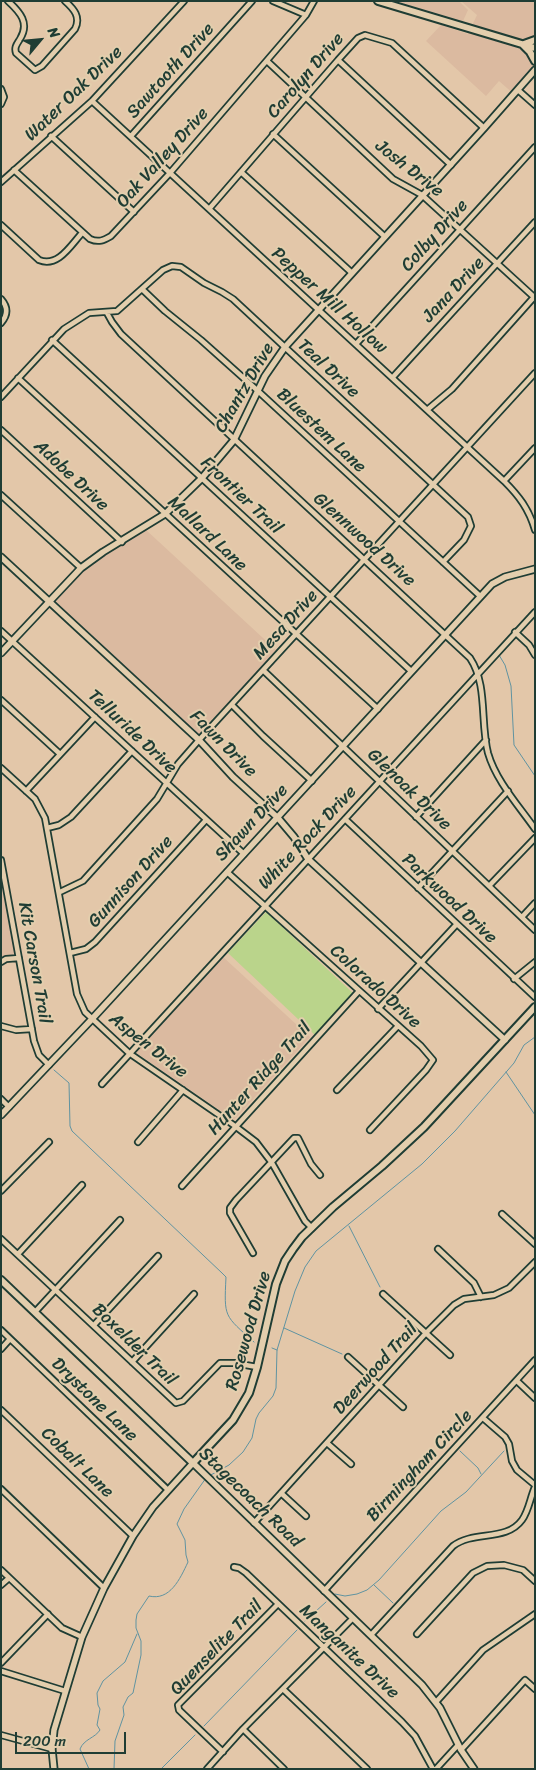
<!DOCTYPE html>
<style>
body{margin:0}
#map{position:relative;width:536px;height:1770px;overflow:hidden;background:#e3c7a9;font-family:Sriracha,sans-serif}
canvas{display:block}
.frame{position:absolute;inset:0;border:2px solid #1f3d34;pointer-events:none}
.north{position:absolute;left:15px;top:15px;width:50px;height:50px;-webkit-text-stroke:4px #e3cead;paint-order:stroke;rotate:62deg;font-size:14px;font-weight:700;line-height:20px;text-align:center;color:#1f3d34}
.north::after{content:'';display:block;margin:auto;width:18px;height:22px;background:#1f3d34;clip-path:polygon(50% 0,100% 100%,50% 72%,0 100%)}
.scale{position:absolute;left:15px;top:1732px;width:111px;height:22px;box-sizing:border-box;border:2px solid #1f3d34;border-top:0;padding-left:6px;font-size:15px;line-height:18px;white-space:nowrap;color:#1f3d34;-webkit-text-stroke:4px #e3cead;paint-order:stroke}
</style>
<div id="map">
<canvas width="536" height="1770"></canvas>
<div class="frame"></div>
<div class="north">N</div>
<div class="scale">200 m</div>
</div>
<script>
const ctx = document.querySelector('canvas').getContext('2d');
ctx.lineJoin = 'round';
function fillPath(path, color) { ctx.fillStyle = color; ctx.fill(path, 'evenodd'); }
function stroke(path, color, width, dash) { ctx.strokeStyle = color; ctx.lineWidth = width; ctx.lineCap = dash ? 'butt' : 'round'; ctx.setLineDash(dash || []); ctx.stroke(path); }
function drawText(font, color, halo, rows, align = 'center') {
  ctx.font = font + ' Sriracha,sans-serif'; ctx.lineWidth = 4; ctx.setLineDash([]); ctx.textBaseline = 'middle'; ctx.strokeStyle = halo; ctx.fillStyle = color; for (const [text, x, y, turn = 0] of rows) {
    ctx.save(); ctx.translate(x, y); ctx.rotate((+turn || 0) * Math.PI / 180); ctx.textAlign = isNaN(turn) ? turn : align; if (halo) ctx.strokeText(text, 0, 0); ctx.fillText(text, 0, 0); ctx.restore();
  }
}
fillPath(new Path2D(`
 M395 1H459L468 10 463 21Z
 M461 1H535V73L515 95 499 81 486 96 426 41 441 25 468 34 477 15Z
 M145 529 276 650 198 735 53 601 69 583 89 565Z
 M1 882 15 954 1 957Z
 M222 956 310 1037 234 1120 135 1052Z`), '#dbbaa0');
fillPath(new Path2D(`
 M266 912 355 995 317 1037 228 953Z`), '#bad48b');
stroke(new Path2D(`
 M499 655 505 665 511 686 514 745 535 776
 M54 1070 69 1083 70 1126 72 1131 222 1273 226 1277C224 1318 224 1315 254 1342
 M506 1072 535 1115
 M349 1226 380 1287
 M284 1328 342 1354
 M272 1348 277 1350
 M460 1451 478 1468 481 1474
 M209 1476 229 1465 243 1452 252 1438 256 1419 259 1413 273 1396 276 1388 277 1350 295 1291 305 1267 316 1251 422 1164 455 1131 514 1063 524 1045 535 1037
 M374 1585 393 1603
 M335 1594 345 1596 357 1594 367 1590 379 1580 441 1511 466 1492 504 1451
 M305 1621 326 1602
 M204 1726 297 1630
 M89 1769 80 1749C84 1739 95 1738 100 1730L97 1725 100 1709 98 1705 97 1693 103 1681 125 1662 137 1634
 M114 1769 115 1741 124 1715 123 1707 128 1697 133 1693 141 1655V1641L136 1628V1620L137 1614 149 1596C170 1601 180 1579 188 1562L186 1555 185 1540 177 1524 184 1509 206 1478
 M161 1769 195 1735`), '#5f93a1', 1);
const minor = new Path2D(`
 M8 1C20 12 30 23 20 39 17 44 14 47 16 53L35 70 42 66 75 29C81 17 74 9 65 1
 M273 1 306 15
 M338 60 451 165
 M267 61 393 179 422 195 534 297
 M1 89 4 97 1 104
 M518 90 535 105
 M92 101 504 481C519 496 529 509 535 530
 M273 134 384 236
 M51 136 134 212
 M131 136 252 1
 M14 170 90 239C99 243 104 240 111 236L170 173 306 15 314 1
 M241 172 352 273
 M1 182 92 101 184 1
 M209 209 338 60 358 38 365 35 392 43 484 128
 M1 225 39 260C58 268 71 245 82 233
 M142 289 165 311 201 340 258 391 480 596
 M1 299C8 307 8 315 1 323
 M107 313 112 322 121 334 470 658C488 685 480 722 488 753 496 781 519 806 535 829
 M52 340 411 671
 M356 344 535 147
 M393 377 535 222
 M18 378 378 709
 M1 397 64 329 89 313 117 311 163 270 172 266 181 267 204 283 222 292 233 299 468 517 471 526 464 540 443 562
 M427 410 452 389 535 296
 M1 430 122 542
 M504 481 535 448
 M1 495 81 568
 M1 631 244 854
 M515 632 529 645 535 655
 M264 671 535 930
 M1 700 60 754
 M232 705 263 736 312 781
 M1 768 35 799 45 818 77 994 85 1012 129 1053 235 1126 256 1142 272 1163 305 1221 312 1228
 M26 791 95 717
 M416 817 486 740
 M345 819 535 997
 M47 828 59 825 71 817 132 751
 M1 860 34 1041 39 1055 49 1065
 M227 872 421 1046 433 1060 426 1070 370 1130
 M489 886 535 838
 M418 888 508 791
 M60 892 83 881 157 799 178 764 199 740 535 373
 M522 917 535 903
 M70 953 86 949 95 942 206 820
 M1 962 6 959 19 958
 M514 979 535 962
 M378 1009 456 925
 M1 1026 16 1030 32 1029
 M102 1084 535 612
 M337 1090 397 1027
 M1 1099 9 1107
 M138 1142 183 1090
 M182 1186 359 991
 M1 1191 49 1142
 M502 1214 535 1244
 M1 1239 176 1403 183 1401 220 1363H234L257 1367
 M438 1249 474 1283 481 1297
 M253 1253 230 1213V1208L236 1200 294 1138H298L311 1164 320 1175
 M18 1254 82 1185
 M383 1294 450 1355
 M35 1312 120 1220
 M94 1325 158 1256
 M1 1330 168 1490
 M1 1349 10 1339
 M348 1357 403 1407
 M132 1362 194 1294
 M517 1381 535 1398
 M1 1410 133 1536
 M483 1418 505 1437 509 1444 512 1461 517 1470 535 1485
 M327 1443 351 1464
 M1 1489 104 1588
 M281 1493 306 1516
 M254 1523 426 1333 454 1305 464 1299 494 1295 509 1288 535 1262
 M234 1567 239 1568 246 1573 402 1722 415 1736 433 1769
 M1 1570 62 1628 82 1637
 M1 1585 9 1578
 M324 1591 535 1360
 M417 1634 473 1573 487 1566 504 1565 523 1570 535 1581
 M371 1635 453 1546C474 1530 506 1542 522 1520 529 1510 530 1498 535 1487
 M1 1663 48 1614
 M1 1671 65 1691
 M283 1689 367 1769
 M436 1702 483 1650 535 1614
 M243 1729 284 1769
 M1 1735 52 1749
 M461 1750 525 1680 535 1689
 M223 1752 179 1710 178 1705 278 1604
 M207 1769 243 1729 353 1618
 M436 1769 458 1745`);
const tertiary = new Path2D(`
 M1 557 199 740 233 777 278 818 294 837 308 859 505 1040
 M1 653 81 568 103 552 165 514 202 478 234 440 265 376 285 347 484 128 535 70
 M1 1115 92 1019 492 584 505 577 535 569
 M54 1769 52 1749 54 1730 82 1637 104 1588 133 1536 153 1507 193 1463 422 1685 440 1708 461 1750 474 1769`);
const secondary = new Path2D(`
 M378 1 535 48
 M524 44 535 40
 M523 45 530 52 535 61
 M1 1280 193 1463 233 1420 249 1393 257 1367 276 1284 285 1261 293 1249 302 1237 333 1207 382 1166 424 1127 535 1007`);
stroke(minor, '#1f3d34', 8);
stroke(tertiary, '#1f3d34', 9);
stroke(secondary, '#1f3d34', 10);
stroke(minor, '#e3cead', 4.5);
stroke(tertiary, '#e3cead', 5.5);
stroke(secondary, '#e3cead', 6);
drawText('18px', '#1f3d34', '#e3cead', [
 ["Sawtooth Drive",171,71,-48],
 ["Carolyn Drive",306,76,-49],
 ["Water Oak Drive",74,94,-44],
 ["Oak Valley Drive",163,158,-48],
 ["Josh Drive",409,169,38],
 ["Colby Drive",435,236,-48],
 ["Jana Drive",454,290,-47],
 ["Pepper Mill Hollow",329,301,42],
 ["Teal Drive",328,369,43],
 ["Chantz Drive",245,388,-60],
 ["Bluestem Lane",321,431,43],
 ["Adobe Drive",71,476,43],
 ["Frontier Trail",241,496,43],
 ["Mallard Lane",207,534,43],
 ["Glennwood Drive",364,540,42],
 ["Mesa Drive",286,625,-48],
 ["Telluride Drive",132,732,43],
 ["Fawn Drive",223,744,45],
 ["Glenoak Drive",409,790,44],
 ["Shawn Drive",252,823,-47],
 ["White Rock Drive",308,838,-47],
 ["Gunnison Drive",131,882,-48],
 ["Parkwood Drive",449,899,43],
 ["Kit Carson Trail",34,963,80],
 ["Colorado Drive",375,987,42],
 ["Aspen Drive",148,1046,38],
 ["Hunter Ridge Trail",260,1079,-48],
 ["Rosewood Drive",249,1331,-74],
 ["Boxelder Trail",134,1345,44],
 ["Deerwood Trail",376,1369,-48],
 ["Drystone Lane",94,1400,44],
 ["Cobalt Lane",77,1463,44],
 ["Birmingham Circle",420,1466,-47],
 ["Stagecoach Road",250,1498,44],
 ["Quenselite Trail",217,1648,-46],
 ["Manganite Drive",349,1652,43]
]);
</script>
